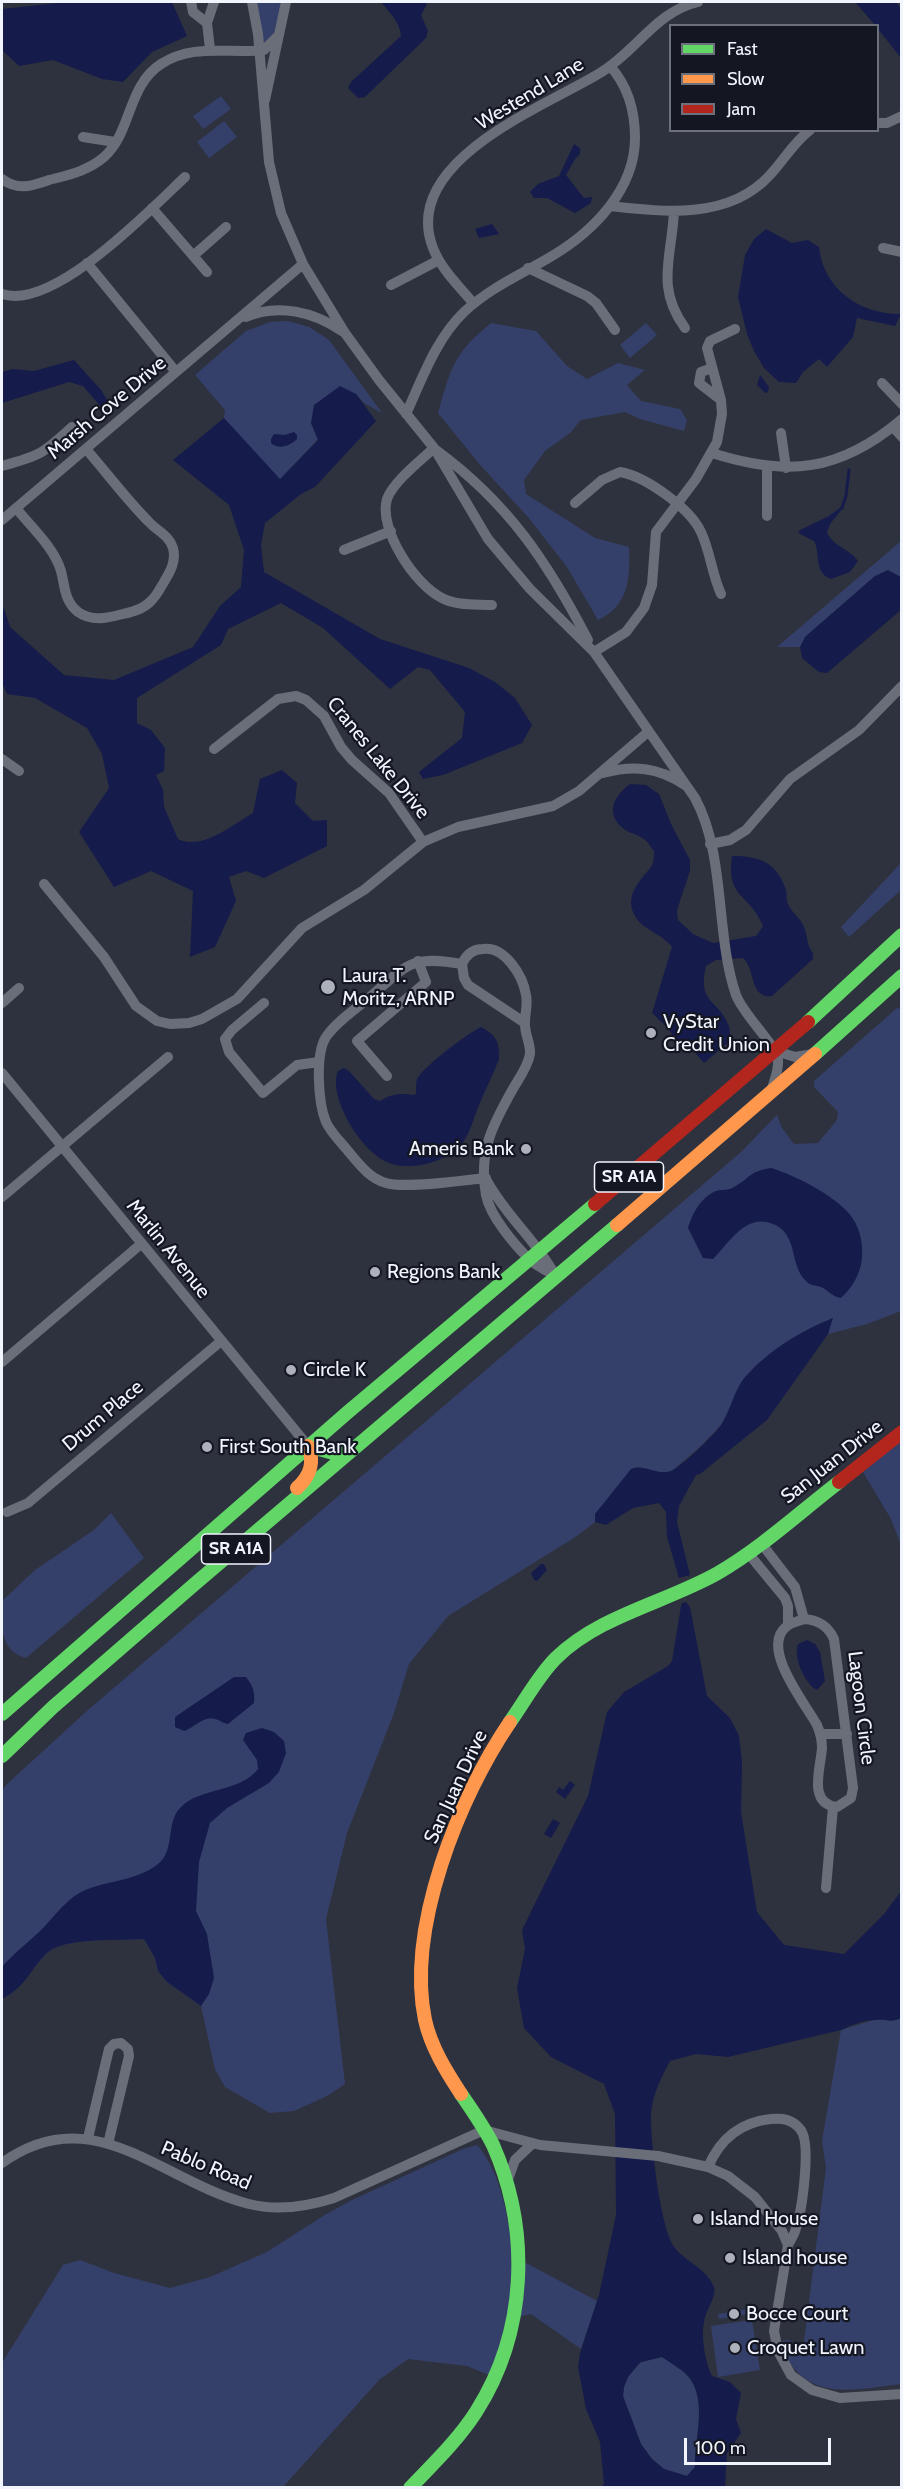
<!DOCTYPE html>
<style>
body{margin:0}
#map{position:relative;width:903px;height:2489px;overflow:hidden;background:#2e323f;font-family:Cabin,sans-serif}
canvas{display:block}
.frame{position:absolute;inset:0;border:3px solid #f1f5fe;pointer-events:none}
.legend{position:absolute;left:669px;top:24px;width:210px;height:108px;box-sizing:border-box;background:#141722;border:2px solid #6c707a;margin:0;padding:8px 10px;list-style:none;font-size:18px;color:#f1f5fe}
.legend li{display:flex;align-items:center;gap:12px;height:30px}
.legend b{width:30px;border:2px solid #6c707a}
.scale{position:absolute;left:684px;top:2438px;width:147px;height:27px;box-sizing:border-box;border:3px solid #f1f5fe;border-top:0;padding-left:8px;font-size:18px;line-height:21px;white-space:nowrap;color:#f1f5fe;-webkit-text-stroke:4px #141722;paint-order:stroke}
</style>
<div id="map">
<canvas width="903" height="2489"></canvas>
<div class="frame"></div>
<ul class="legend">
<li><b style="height:8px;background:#63d668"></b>Fast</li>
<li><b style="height:8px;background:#ff974d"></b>Slow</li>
<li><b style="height:8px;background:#b3261e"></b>Jam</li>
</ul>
<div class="scale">100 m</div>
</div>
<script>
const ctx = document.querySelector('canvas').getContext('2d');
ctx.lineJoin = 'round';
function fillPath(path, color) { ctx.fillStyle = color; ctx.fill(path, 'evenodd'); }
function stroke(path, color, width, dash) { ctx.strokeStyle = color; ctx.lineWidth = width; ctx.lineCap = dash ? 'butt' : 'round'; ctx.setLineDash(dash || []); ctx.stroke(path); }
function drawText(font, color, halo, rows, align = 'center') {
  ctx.font = font + ' Cabin,sans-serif'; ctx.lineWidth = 4.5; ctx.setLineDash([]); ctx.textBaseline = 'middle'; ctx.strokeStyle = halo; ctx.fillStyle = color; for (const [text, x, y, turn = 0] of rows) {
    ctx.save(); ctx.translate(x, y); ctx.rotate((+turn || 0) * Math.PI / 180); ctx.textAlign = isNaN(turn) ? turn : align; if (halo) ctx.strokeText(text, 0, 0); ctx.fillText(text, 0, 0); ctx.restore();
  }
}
fillPath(new Path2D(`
 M256 2H282L274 34 263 46Z
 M221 96 231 109 203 129 193 116Z
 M224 121 237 137 209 158 197 142Z
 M288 321 309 327 329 340 382 413 364 403 356 394 311 423 318 439 280 480 224 418 225 410 195 375 246 331 270 322Z
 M491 323 536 331 567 366 587 379 618 363 645 370 627 385 641 401 680 409 687 420 684 431 640 419 625 412 581 420 570 433 545 451 524 480 526 494 595 538 629 547C630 578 629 606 598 620L567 567 528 517 481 466 438 413C451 368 453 354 491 323Z
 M646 323 657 335 630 358 620 345Z
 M901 541V577L875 576 805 637 800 647H777Z
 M901 863V890L849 937 841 927Z
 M897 1008 901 1009V1311L867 1324 828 1334 832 1318 745 1377 722 1424 702 1445 672 1471 659 1473 638 1467 595 1514V1522L577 1536 448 1616 409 1664 394 1713 347 1833 326 1919 345 2084 327 2096 294 2111 270 2113 225 2087 215 2069 201 2006 167 1982 158 1971 155 1958 144 1939C121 1941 64 1937 47 1953 30 1969 26 1986 2 1999V1790L7 1784 88 1710 741 1152 777 1115 782 1128 794 1144 818 1143 837 1120 838 1112 814 1087V1081Z
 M901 1441V1545L891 1519 863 1472Z
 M111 1513 144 1558 26 1658C0 1651 1 1626 2 1601L35 1570 94 1530Z
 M901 2018V2384C850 2390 801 2404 780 2341L789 2340 801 2348 804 2341 826 2168 822 2141 841 2030 877 2019 891 2021Z
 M477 2145C500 2169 511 2225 512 2258L528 2264 597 2301 581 2349 531 2314 509 2319 491 2376 467 2366 408 2359 379 2380 283 2487H2V2363L63 2265 80 2260 114 2273 170 2288 210 2277 267 2252 323 2216 352 2200 463 2149Z
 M749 2309 750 2314 719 2319 718 2314Z
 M752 2320 760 2370 718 2377 711 2326Z
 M662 2357C670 2363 686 2371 691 2380 707 2405 694 2441 695 2467L687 2476 664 2469 652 2459 641 2444 623 2396 624 2387 628 2377 637 2366 641 2362Z`), '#35406a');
fillPath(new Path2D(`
 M67 2H172L187 36 152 52 123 82 102 79 53 60 19 66 2 50V9Z
 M381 2H426V6L421 15 428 31 426 38 365 97 358 98 348 88 351 82 401 36C400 22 389 12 381 2Z
 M855 2H896L901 9V58L878 29V26L875 25Z
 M574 144 580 148V154L575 159 566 175 584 198 592 197 591 203 575 213 547 198H534L530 192 538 184 559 176Z
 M492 224 499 234 479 238 475 229Z
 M766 229 792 243 808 240 819 247C823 289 861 315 901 314L895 326 857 318 853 337 827 367 819 359 803 372 796 383 779 382 764 368 754 351 747 334 738 297 745 255 754 239Z
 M74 360 101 390 112 408H102L83 386 69 382 2 403V372L13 369 34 371Z
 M760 375 769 387 768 392 765 393 757 385Z
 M340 386 356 394 376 421 315 487 301 494 265 523 261 545 264 572 380 639 469 668 495 682 515 698 532 725 522 743 443 775 423 779 419 772 462 738 465 712 430 670 418 667 390 689 323 628 281 603 228 629 221 645 137 698V723L151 730 165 748 164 771 156 775 163 790 164 807 178 839C202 851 232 825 253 813L260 779 282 770 297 783 295 803 313 821 327 820V846L264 878 246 871 229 877 236 901 215 947 190 957 193 891 151 871 114 887 79 832 109 788 102 754 87 728 35 698 7 694 2 683V610L4 608 10 627 64 675 114 680 193 647 220 606 241 587 244 550 229 505 173 460 224 418 280 479 318 440 311 423 314 405Z
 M294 432 297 435V439C290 446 279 450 271 443V439L274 434 285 435Z
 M841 507 842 509 830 524 827 532C832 546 850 549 858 561L850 572 831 579C813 572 821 554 814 541L800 534 798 531 829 516Z
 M888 570 901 577V610L827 673 819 672 802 658 800 647 805 637 875 576Z
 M630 784 646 785 659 794 672 826 690 860V871L677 910 678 920 693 934 713 943 756 936 763 926C750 893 726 900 732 856 759 856 777 862 786 890 787 894 786 899 788 904 791 912 801 918 804 927 808 936 806 944 813 953V959L772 996C749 999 756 969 743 958L716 960 706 966C697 1004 719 999 729 1026 730 1030 730 1036 730 1041L704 1063 686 1042 680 1046 668 1028 652 1013 672 947C662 933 641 930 634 914 624 893 643 879 652 865 654 861 654 856 654 851 651 848 649 843 645 840 640 835 631 834 624 829 605 815 613 796 630 784Z
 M481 1027C496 1035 500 1042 499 1059 493 1075 485 1090 479 1105 473 1119 470 1136 459 1147 442 1163 410 1172 387 1162 362 1152 327 1097 338 1071L344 1068 349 1071 374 1099 380 1101C392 1094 399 1093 413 1095L416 1094C416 1089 416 1083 417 1079 423 1067 468 1033 481 1027Z
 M771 1168C795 1175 843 1199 855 1222 861 1234 863 1245 862 1258 861 1273 852 1288 841 1298 832 1297 828 1290 821 1287 816 1285 811 1286 807 1282 796 1273 795 1257 791 1244 787 1234 783 1228 773 1224 746 1213 730 1242 713 1259L703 1258 688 1228C692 1214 701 1197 716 1191 722 1189 728 1191 734 1187 751 1178 747 1172 771 1168Z
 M833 1318 828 1334 767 1420 700 1474 696 1475 679 1506 677 1522 690 1575 679 1578 667 1537 666 1512 659 1503 633 1508 606 1525 595 1522V1514L631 1469C644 1463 657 1476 671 1471 682 1466 714 1435 721 1425 731 1410 734 1389 746 1376 770 1349 801 1331 833 1318Z
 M541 1564H544L547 1570 537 1581 534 1580 531 1573Z
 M686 1602 690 1607 707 1696 730 1718 739 1736 742 1762 741 1812 757 1912 784 1945 844 1954 884 1914 902 1890 901 2018C892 2023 886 2019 876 2020 864 2020 852 2025 841 2030L728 2057 696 2054 670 2061C661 2078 653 2093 651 2113 650 2137 660 2230 675 2248 685 2261 708 2270 714 2287 717 2296 705 2312 704 2322 701 2337 705 2362 712 2376L730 2382 741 2393 736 2419 741 2433 727 2453 725 2487H601L604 2484 600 2442 586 2409 578 2367 580 2353 599 2295 616 2215 615 2114 604 2084 551 2057 524 2028 517 1988 525 1949 522 1930 588 1796 607 1712 624 1692 668 1666 672 1661 681 1606 682 1603ZM662 2357C670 2363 686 2371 691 2380 707 2405 694 2441 695 2467L687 2476 664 2469 652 2459 641 2444 623 2396 624 2387 628 2377 637 2366 641 2362Z
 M807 1640 815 1644 820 1652 825 1681 817 1690C805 1684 793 1658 798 1644Z
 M234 1677H246C253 1686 255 1692 254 1703L228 1724C222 1723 220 1720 215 1719 204 1715 194 1728 184 1731L175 1727V1717Z
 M262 1728 274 1732 284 1741 286 1753 279 1772 269 1783 227 1808 210 1823 199 1862 196 1911 207 1934 214 1978 209 1994 201 2006 167 1982 158 1971 155 1958 144 1939C121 1941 64 1937 47 1953 30 1969 27 1986 2 1999V1967C13 1954 26 1944 38 1933 53 1919 63 1902 81 1892 106 1880 135 1882 158 1864 176 1850 165 1822 181 1807 201 1787 239 1793 258 1769L257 1760 243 1740 246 1733Z
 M570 1781 575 1785 565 1799 556 1792 559 1787 563 1790Z
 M553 1819 560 1823 551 1838 544 1834Z`), '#151b4b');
stroke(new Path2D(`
 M842 508 846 496 849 470`), '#151b4b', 3);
stroke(new Path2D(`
 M191 2 193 12 207 23
 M252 2 258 34 269 162 281 213 303 264 345 333 379 380 434 448 488 539 530 589 594 652 695 798C726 855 715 934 736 995 744 1016 777 1046 778 1060 779 1070 774 1082 771 1091
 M210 49 207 23 214 2
 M265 100 286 2
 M878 123H887L902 116
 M83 137 115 142
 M2 179C18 191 31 186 49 180 68 175 88 171 104 157 132 132 127 86 161 64 193 43 228 54 264 50L279 35
 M610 206C664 212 729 220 770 175 784 160 793 143 810 130
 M152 208 207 272
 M674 211C672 257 655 287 685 328
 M883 248 902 252
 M193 256 226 227
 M87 263 176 372
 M528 268 587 296 596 303 615 330
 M391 285 439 260
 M2 294C53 311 149 211 185 177
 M473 303C459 286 441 269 433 248 399 161 546 106 600 73 637 51 655 12 698 2
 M246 317C278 303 314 312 342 331
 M712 368 701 372 699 383 721 400
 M882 383 902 404
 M406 414C422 379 436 339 464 312 491 287 522 274 552 256 594 231 635 189 635 138 635 112 628 86 610 66
 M893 427 902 437
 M781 433 786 468
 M434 448C421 460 393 482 387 499 378 529 415 585 442 598 457 606 475 604 492 605
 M436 450C508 503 547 561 588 640
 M712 453C787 477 840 472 902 419
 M2 466C39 456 43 454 72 427
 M767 467V516
 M575 503 602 480 620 472C645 476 690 508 701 532 710 551 712 574 721 594
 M16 508C31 527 54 547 61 571 65 586 64 601 78 612 95 624 113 616 131 612 146 608 154 600 161 587 168 575 177 563 173 548 169 535 157 531 149 522 126 499 107 473 86 449
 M2 520 303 264
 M344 550 391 531
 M594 652 626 632 644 608 652 585 656 532 696 479 717 442 722 414 721 400 707 348 710 341 735 329
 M214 749 278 699 296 696 306 700 324 716 341 747 352 760 389 793 423 842
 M2 759 19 771
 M603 773C633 765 658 767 685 785
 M710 844 730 840 746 830 790 779 859 730 902 686
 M44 884 104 957 136 1006 157 1021 170 1024 189 1023 202 1019 237 999 302 928 364 890 423 842 458 827 553 806 579 791 648 732
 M462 964C410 955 408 964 370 997 356 1009 337 1021 326 1037 315 1054 318 1103 326 1122 331 1133 341 1142 348 1151 359 1164 369 1178 386 1183 404 1189 464 1180 486 1178
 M2 1003 19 988
 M264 1003 232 1030 225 1039 229 1052 263 1093 297 1065 319 1062
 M525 1023 468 985 464 978 462 964C466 955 473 949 483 949 505 946 523 976 526 995 528 1005 525 1013 525 1022 524 1033 531 1044 530 1054 528 1066 520 1077 514 1087 493 1124 478 1151 486 1195 490 1216 514 1244 529 1259 536 1266 547 1271 556 1276
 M776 1051 795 1057 813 1054
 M2 1073 308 1446
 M387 1076 357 1041 426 982 418 961
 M487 1181C506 1216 535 1239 555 1275
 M2 1197 168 1057
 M2 1362 141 1244
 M7 1512 28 1503 220 1342
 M761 1543 795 1587 804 1619
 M748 1553 785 1598 788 1606V1625
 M804 1619C819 1620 828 1626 834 1639L853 1788 851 1798 837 1807C807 1804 821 1767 822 1748 822 1740 820 1732 817 1725 805 1703 759 1647 787 1626 792 1622 799 1621 804 1619Z
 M821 1734H847
 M826 1888 833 1807
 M88 2138 109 2049 114 2044 121 2043 128 2049 129 2056 108 2144
 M2 2163C93 2097 162 2182 249 2204 277 2211 306 2207 334 2198L484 2130 540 2145 658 2156 708 2167 728 2176 755 2197 782 2231 788 2245 774 2331 778 2351 791 2375 812 2390 840 2398 902 2394
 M708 2167C720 2139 741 2122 771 2119 782 2118 792 2119 800 2129 812 2142 802 2210 796 2228 795 2234 791 2239 788 2245
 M507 2182 515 2160 533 2143`), '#6a6e78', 10);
stroke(new Path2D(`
 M808 1022 902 935
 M815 1054 902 976
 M308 1446 337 1454 353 1448
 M2 1714 348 1412 595 1204
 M510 1722C525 1701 538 1676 556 1658 600 1615 665 1603 718 1573 761 1548 799 1513 839 1482
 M2 1756 53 1707 197 1582 617 1225
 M410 2488C433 2464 458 2440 476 2412 527 2332 531 2231 493 2145 484 2127 472 2110 461 2094`), '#63d668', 14);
stroke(new Path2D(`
 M617 1225 815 1054
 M297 1488C310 1476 315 1463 308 1446
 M461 2094C446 2071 431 2047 425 2020 406 1928 459 1797 510 1722`), '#ff974d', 14);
stroke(new Path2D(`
 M595 1204 808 1022
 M839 1482 902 1432`), '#b3261e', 14);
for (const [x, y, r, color] of [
 [328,987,8,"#adb1bb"],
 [651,1033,6,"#adb1bb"],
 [526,1149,6,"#adb1bb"],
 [375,1272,6,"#adb1bb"],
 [291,1370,6,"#adb1bb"],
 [207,1447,6,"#adb1bb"],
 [698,2219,6,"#adb1bb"],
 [730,2258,6,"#adb1bb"],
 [734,2314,6,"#adb1bb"],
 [735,2348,6,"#adb1bb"]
]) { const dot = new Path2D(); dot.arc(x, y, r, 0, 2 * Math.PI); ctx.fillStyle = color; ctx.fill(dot); stroke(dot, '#141722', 2); }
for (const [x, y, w] of [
 [629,1177,69],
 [236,1549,69]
]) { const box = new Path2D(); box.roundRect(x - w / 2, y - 15, w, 30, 4.5); ctx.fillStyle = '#141722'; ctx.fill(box); stroke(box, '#f1f5fe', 1.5); }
drawText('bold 18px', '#f1f5fe', null, [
 ["SR A1A",629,1177],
 ["SR A1A",236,1549]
]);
drawText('20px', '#f1f5fe', '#141722', [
 ["Westend Lane",530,94,-31],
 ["Marsh Cove Drive",107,408,-40],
 ["Cranes Lake Drive",378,758,51],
 ["Marlin Avenue",168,1249,51],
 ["Drum Place",103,1416,-40],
 ["San Juan Drive",832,1462,-38],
 ["Lagoon Circle",861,1708,83],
 ["San Juan Drive",456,1787,-65],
 ["Pablo Road",206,2166,23]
]);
drawText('20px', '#f1f5fe', '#141722', [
 ["Laura T.",342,976],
 ["Moritz, ARNP",342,999],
 ["VyStar",663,1022],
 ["Credit Union",663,1045],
 ["Ameris Bank",514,1149,"right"],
 ["Regions Bank",387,1272],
 ["Circle K",303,1370],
 ["First South Bank",219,1447],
 ["Island House",710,2219],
 ["Island house",742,2258],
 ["Bocce Court",746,2314],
 ["Croquet Lawn",747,2348]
], 'left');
</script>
